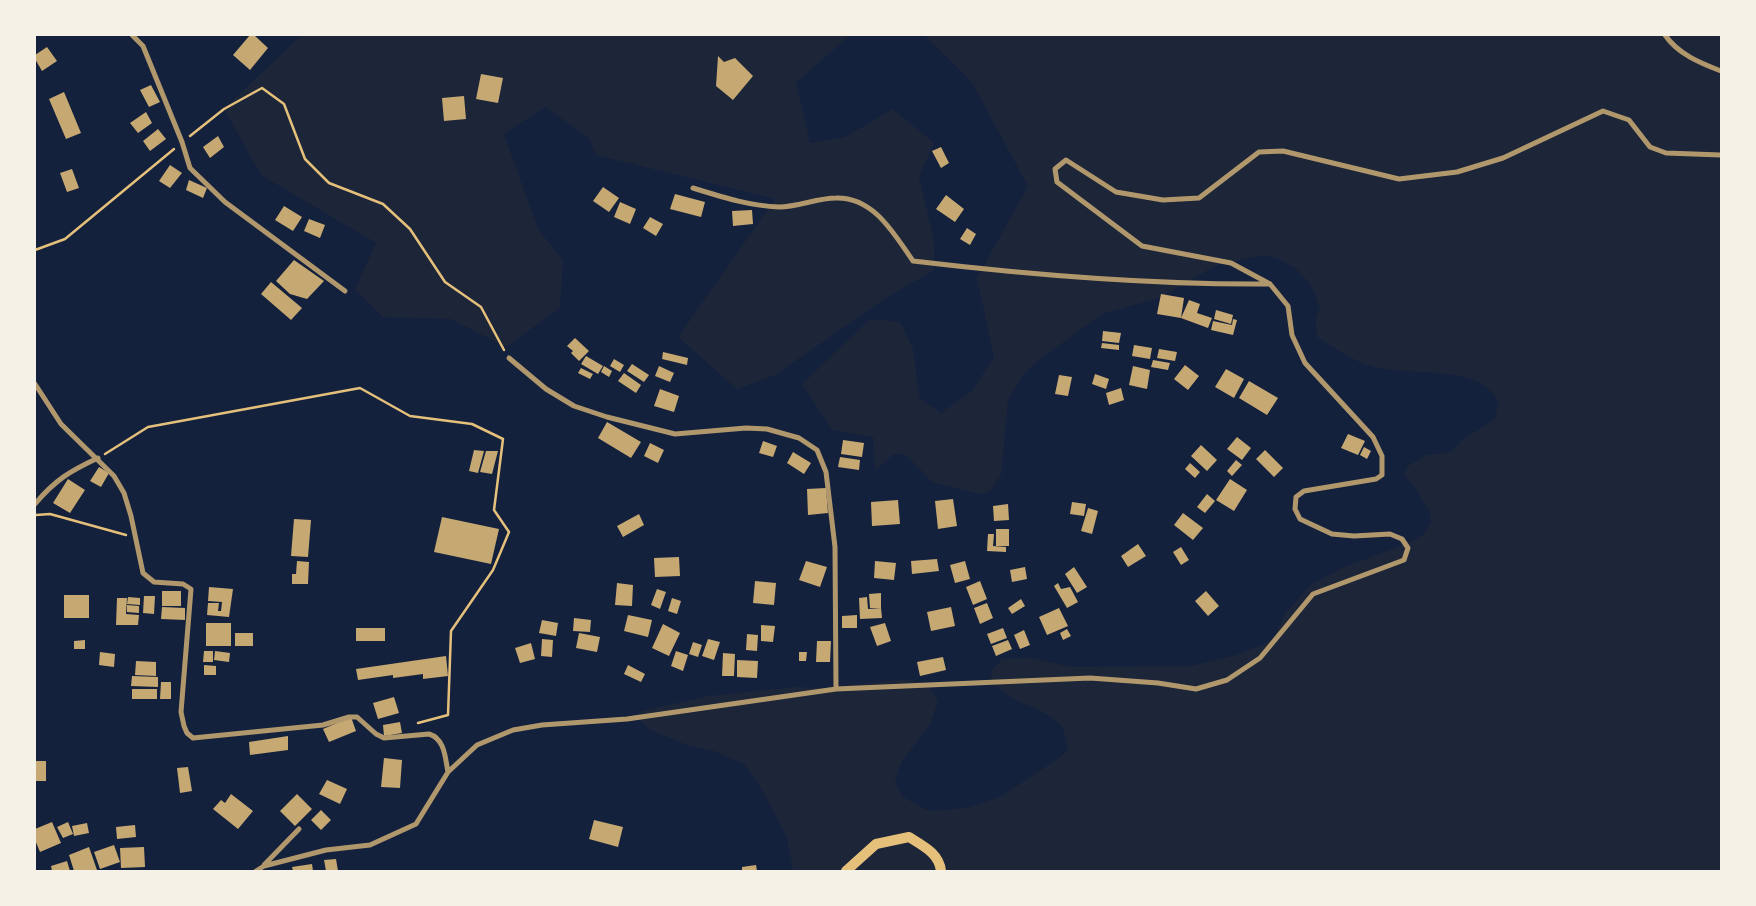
<!DOCTYPE html>
<style>
body{margin:0}
#map{position:relative;width:1756px;height:906px;overflow:hidden;background:#14213d;font-family:"Sofia Sans Condensed",sans-serif}
canvas{display:block}
.frame{position:absolute;inset:0;border:36px solid #f6f1e7;pointer-events:none}
</style>
<div id="map">
<canvas width="1756" height="906"></canvas>
<div class="frame"></div>
</div>
<script>
const ctx = document.querySelector('canvas').getContext('2d');
ctx.lineJoin = 'round';
function fillPath(path, color) { ctx.fillStyle = color; ctx.fill(path, 'evenodd'); }
function stroke(path, color, width, dash) { ctx.strokeStyle = color; ctx.lineWidth = width; ctx.lineCap = dash ? 'butt' : 'round'; ctx.setLineDash(dash || []); ctx.stroke(path); }
fillPath(new Path2D(`
 M301 35H850L796 83 810 143 845 137 893 109 934 143 919 177 934 241V270L886 298 775 375 737 389 678 337 775 199 596 155 589 138 545 107 504 134 538 229 563 260 560 308 506 347 451 319 383 317 355 290 376 243 261 175 224 109Z
 M924 35H1721V871H793L787 837 757 781 744 764 714 751 689 746 649 729 641 722V711L709 696 796 687 826 688 907 679 927 685 938 701 930 724 901 763 895 782 903 797 929 811 967 808 1000 797 1062 756 1068 748C1066 741 1065 731 1061 726 1043 704 1009 706 991 679L992 670 1002 659 1032 658 1071 667 1191 666 1236 655 1262 645 1274 637 1286 612 1312 584 1342 568 1413 541 1424 534 1431 521 1430 513 1417 491 1404 475 1408 466 1426 455 1451 452 1461 441 1495 419 1499 401C1493 394 1488 387 1480 383 1451 368 1407 375 1374 367 1354 362 1335 348 1317 337L1316 318 1320 307 1310 284 1295 268 1279 259 1264 255 1217 265 1159 298 1102 314 1035 363 1023 375 1008 400 1001 475 990 491 980 494 932 482 906 455 894 454 875 470 873 437 832 430 802 384 870 319 900 322 913 348 919 398 941 413 972 391 994 357 977 278 1028 186 971 81Z`), '#1d2539');
fillPath(new Path2D(`
 M250 35H254L268 48 250 70 233 55Z
 M47 47 57 61 42 71 35 59V55Z
 M718 56 724 62 735 58 753 76 733 100 716 86Z
 M481 74 503 78 498 103 476 99Z
 M151 85 160 102 149 107 140 90Z
 M64 92 81 133 66 139 49 99Z
 M464 96 466 119 444 121 442 98Z
 M146 112 152 123 138 133 130 123Z
 M158 129 166 139 150 151 143 141Z
 M218 136 224 147 210 158 203 147Z
 M941 147 949 163 941 168 932 151Z
 M170 165 182 173 170 188 159 181Z
 M72 169 79 188 67 192 60 173Z
 M189 180 207 188 203 198 186 190Z
 M603 187 619 198 609 212 593 201Z
 M675 194 705 202 701 217 670 209Z
 M946 195 964 209 955 222 936 209Z
 M620 202 636 209 630 224 614 217Z
 M284 206 302 217 293 231 275 220Z
 M752 210 753 224 733 226 732 211Z
 M650 217 663 224 656 236 643 228Z
 M309 219 325 225 320 238 304 231Z
 M967 228 976 234 970 245 960 239Z
 M294 260 324 281 307 299 290 294 276 281Z
 M271 282 302 308 291 320 261 294Z
 M1161 294 1184 298 1181 318 1157 314Z
 M1189 300 1200 304 1197 313 1212 318 1208 328 1181 318Z
 M1216 310 1233 315 1231 324 1214 319Z
 M1233 319 1237 320 1233 335 1211 330 1213 321 1232 325Z
 M1103 331 1121 333 1119 343 1102 341Z
 M575 338 589 351 579 361 571 353 573 351 567 346Z
 M1102 343 1119 345V350L1101 348Z
 M1134 345 1152 348 1150 359 1132 356Z
 M1159 349 1177 352 1175 361 1157 358Z
 M663 352 688 358 687 365 662 359Z
 M586 356 603 366 598 374 581 364Z
 M614 359 624 365 620 372 610 366Z
 M1153 360 1170 363 1168 370 1151 367Z
 M632 364 649 375 644 382 627 371Z
 M1185 365 1199 376 1188 390 1174 379Z
 M604 366 612 371 609 377 601 372Z
 M659 366 674 373 670 382 655 376Z
 M1133 366 1150 370 1147 389 1129 385Z
 M581 368 593 374 590 379 578 373Z
 M1226 369 1244 379 1234 398 1215 387Z
 M624 373 641 385 636 393 618 381Z
 M1095 374 1109 379 1106 389 1092 384Z
 M1059 375 1072 377 1068 396 1055 394Z
 M1249 381 1278 398 1267 415 1239 398Z
 M1121 388 1124 400 1109 405 1106 393Z
 M660 389 679 396 674 412 654 406Z
 M607 422 641 442 631 458 598 438Z
 M1348 434 1365 441 1358 455 1341 448Z
 M1237 437 1251 448 1242 460 1227 449Z
 M843 440 864 443 862 457 841 454Z
 M763 441 777 446 773 457 759 453Z
 M650 443 664 450 658 463 644 456Z
 M1201 445 1217 460 1207 471 1191 456Z
 M1364 447 1371 451 1367 459 1360 455Z
 M474 450 484 451 478 473 469 471Z
 M1265 450 1283 468 1274 477 1256 459Z
 M486 451H498L492 474 480 472Z
 M793 452 811 463 804 474 787 463Z
 M840 457 860 460 859 470 838 467Z
 M1236 460 1242 465 1232 476 1227 471Z
 M1190 463 1200 472 1195 478 1185 469Z
 M99 467 109 473 101 487 90 481Z
 M68 479 85 490 70 513 53 503Z
 M1230 479 1247 490 1234 511 1216 500Z
 M826 488 828 513 808 515 807 489Z
 M1207 494 1215 501 1205 513 1197 507Z
 M953 499 957 526 938 529 935 501Z
 M898 500 900 524 872 526 871 502Z
 M1072 502 1086 504 1084 516 1070 514Z
 M1008 504 1009 520 994 521 993 506Z
 M1088 508 1098 511 1092 534 1081 531Z
 M1183 513 1203 528 1193 540 1174 525Z
 M639 514 644 525 623 537 617 526Z
 M442 517 499 529 491 564 434 552Z
 M294 519 311 520 308 557 291 556Z
 M996 529H1009V546H996Z
 M988 534H994L993 546 1006 547V552L987 551Z
 M1138 544 1146 556 1128 567 1121 556Z
 M1181 547 1189 560 1181 565 1173 552Z
 M679 557 680 576 655 577 654 558Z
 M937 559 939 571 912 574 911 561Z
 M297 561 309 562 308 584H292V574H296Z
 M806 561 827 567 820 587 799 580Z
 M875 561 896 563 894 580 874 578Z
 M965 561 970 579 955 583 950 565Z
 M1025 567 1027 579 1012 582 1010 570Z
 M1074 567 1087 587 1077 593 1065 574Z
 M755 581 776 583 774 605 753 603Z
 M980 581 987 599 973 605 966 587Z
 M617 583 633 585 632 606 615 605Z
 M1058 583 1061 589 1070 587 1078 602 1067 608 1054 586Z
 M209 587 233 589 229 617 207 615 208 603H219L218 611H221L222 602 208 601Z
 M657 589 666 592 660 609 651 605Z
 M162 591H181V606H162Z
 M1206 591 1219 606 1208 616 1195 601Z
 M881 593V608H870L869 594Z
 M64 595H89V618H64Z
 M144 596H155L154 614 143 613Z
 M128 597 140 598V605L127 604Z
 M867 597 868 609 881 608 882 618 860 619 859 598Z
 M117 598H127L126 614 139 615 138 625H116Z
 M672 598 681 601 677 614 668 611Z
 M1021 599 1025 606 1012 614 1008 608Z
 M987 603 993 618 980 624 974 608Z
 M127 605 139 606V613L127 612Z
 M162 607 185 608V620L161 619Z
 M951 607 955 626 931 631 927 612Z
 M1059 608 1068 626 1047 635 1039 617Z
 M628 615 652 620 648 637 624 631Z
 M857 615V628H842V616Z
 M574 618 591 620 590 632 573 631Z
 M542 620 558 623 556 636 539 633Z
 M206 623H231V646H206Z
 M885 623 891 641 877 646 870 627Z
 M663 624 680 633 669 656 652 648Z
 M761 625 775 626 773 642 761 641Z
 M356 628H385V641H356Z
 M1003 628 1007 638 991 644 987 634Z
 M1067 629 1071 636 1063 640 1060 633Z
 M1024 630 1030 645 1020 649 1014 635Z
 M235 633H253V646H235Z
 M579 633 600 637 597 652 576 648Z
 M747 634 758 635 757 651 746 650Z
 M542 639 553 640 552 657 541 656Z
 M708 639 720 642 714 660 702 656Z
 M85 640V649H74V641Z
 M1008 640 1012 649 996 656 992 646Z
 M817 641H831L830 662H816Z
 M693 642 702 645 698 657 689 654Z
 M531 643 535 659 520 663 515 648Z
 M204 651H213V662H203Z
 M215 651 230 653 229 662 214 660Z
 M676 651 688 655 683 671 671 666Z
 M100 652 115 654 114 667 99 665Z
 M799 652H807L806 661H799Z
 M723 653 735 654 734 676H722Z
 M446 656 448 676 423 679V674L393 678V675L358 680 356 669Z
 M943 657 946 670 920 676 917 662Z
 M737 660 758 661 757 678 737 677Z
 M136 661 156 662V676L135 675Z
 M204 665 216 666V675H204Z
 M628 665 645 674 641 682 624 674Z
 M132 676 158 677V687L131 686Z
 M161 682H171V699H160Z
 M132 689H157V699H132Z
 M394 697 399 713 378 719 373 703Z
 M351 717 356 731 329 742 323 729Z
 M400 722 402 733 384 736 383 725Z
 M288 736V750L250 755 249 742Z
 M384 758 402 760 400 788 381 787Z
 M35 761H46V781H35Z
 M188 767 192 791 180 793 177 768Z
 M327 780 347 789 340 804 319 794Z
 M231 794 253 811 238 829 213 809 221 800 225 803Z
 M297 794 312 809 295 826 280 811Z
 M321 810 331 820 321 830 311 820Z
 M594 820 623 827 618 847 589 839Z
 M52 822 61 843 40 852 35 840V829Z
 M68 822 73 834 63 838 57 827Z
 M87 823 89 833 74 836 72 826Z
 M135 825 136 837 117 839 116 827Z
 M114 845 120 862 100 869 94 852Z
 M89 847 97 870 74 871 69 855Z
 M144 847 145 867 121 868 120 848Z
 M336 859 338 871H326L324 860Z
 M67 861 70 871H52L51 866Z
 M312 864 313 871H293L292 867Z
 M756 865 757 871H742V867Z`), '#c6a872');
stroke(new Path2D(`
 M190 136 224 109 262 88 284 104 305 159 329 183 383 204 410 229 445 282 481 307 504 350
 M35 250 65 239 174 149
 M105 454 148 427 360 388 410 416 472 424 503 439 494 510 509 532 493 570 451 631 448 715 418 723
 M36 515 50 514 126 535`), '#e5c07b', 2.5);
stroke(new Path2D(`
 M132 35 143 46 182 142 190 168 225 202 345 291
 M1665 35C1678 54 1700 63 1721 71
 M693 188C722 197 749 206 779 207 798 207 817 198 836 198 874 197 894 234 913 261 1031 275 1151 285 1270 284
 M509 358 546 389 574 406 607 417 675 434 746 428 767 429 799 438 817 450 826 472 835 547 836 689
 M35 384 61 424 114 476 124 493 131 516 143 573 154 582 183 584 191 589 181 712 184 726 187 733 193 738 323 725 349 717H357L376 734 384 738 429 734C445 739 445 757 448 772
 M35 504C55 480 70 471 98 458
 M264 865 299 829
 M256 871 264 866 326 850 370 845 416 824 448 772 477 745 513 730 542 725 627 719 836 689 1090 678 1158 683 1196 689 1227 680 1260 658 1313 594 1404 560 1408 548 1402 539 1390 534 1354 536 1332 534 1317 527 1300 519 1295 509 1296 497 1304 491 1376 479 1382 475V456L1373 437 1305 363 1292 335 1288 306 1270 284 1231 263 1142 246 1057 182 1055 169 1066 160 1116 192 1163 200 1199 198 1259 152 1283 151 1399 179 1457 172 1503 158 1603 111 1629 120 1650 147 1666 153 1721 155`), '#b1986c', 5);
stroke(new Path2D(`
 M846 871 876 844 909 837C923 846 939 853 941 871`), '#e5c07b', 10);
</script>
